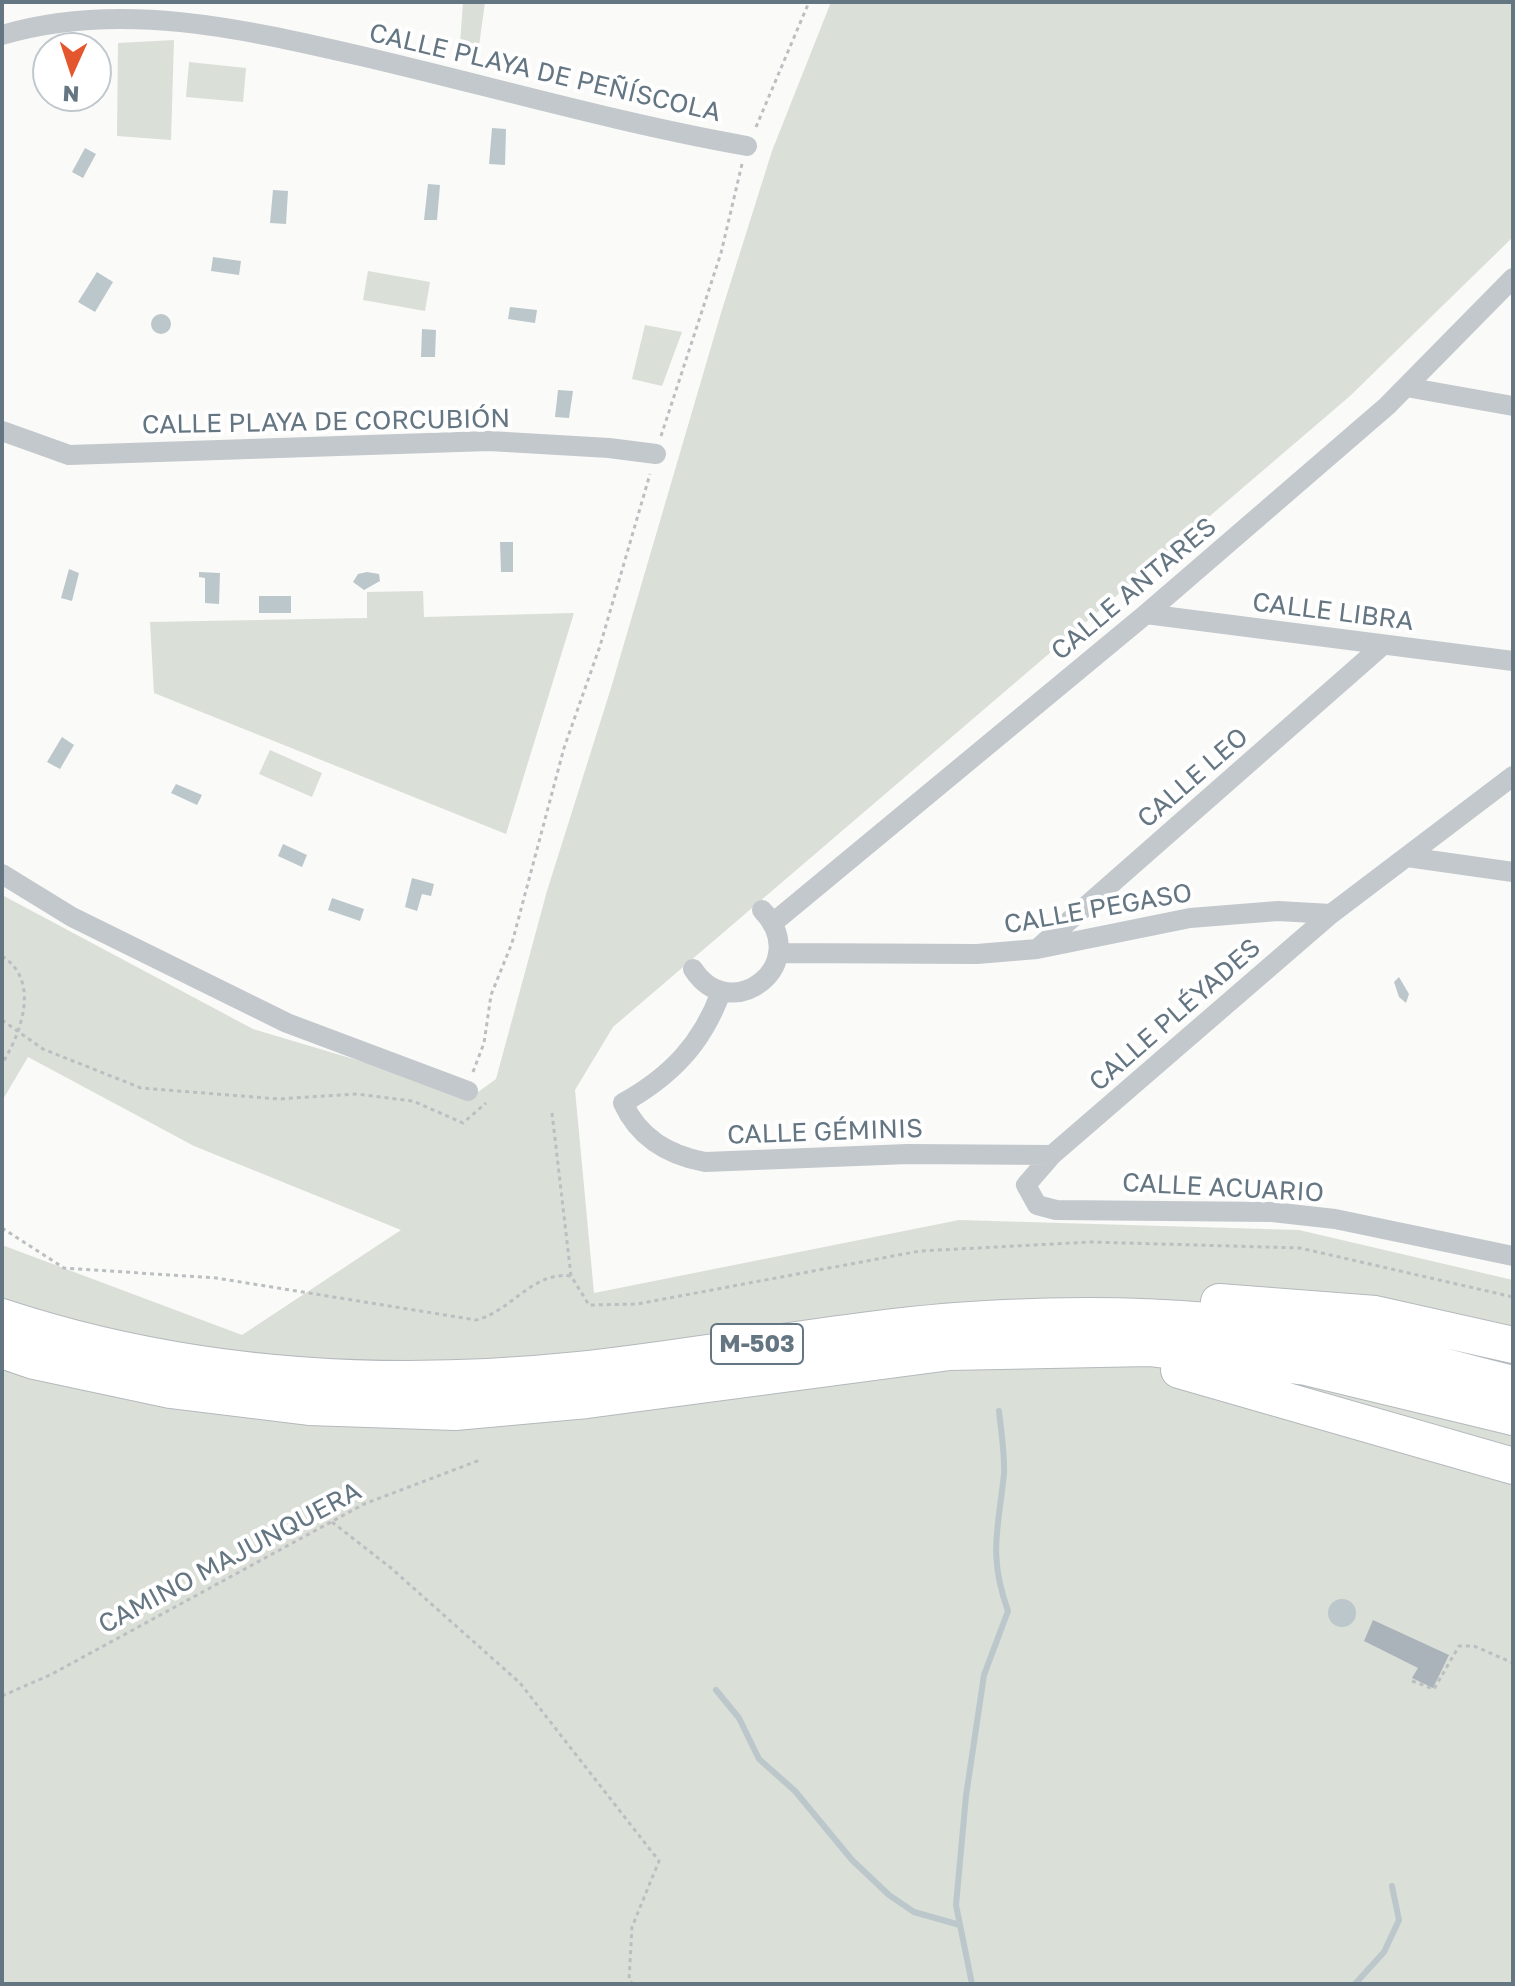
<!DOCTYPE html>
<meta charset="utf-8">
<style>
body{margin:0}
#map{position:relative;width:1515px;height:1986px;overflow:hidden;background:#fafaf8;font-family:"Golos Text",sans-serif}
canvas{display:block}
.frame{position:absolute;inset:0;border:4px solid #657683;pointer-events:none}
.north{position:absolute;left:32px;top:32px;width:80px;height:80px;box-sizing:border-box;background:#fff;border:2px solid #c1c8cd;border-radius:50%;rotate:183deg;font-size:22px;font-weight:700;line-height:32px;text-align:center;color:#657683}
.north::after{content:'';display:block;margin:auto;width:28px;height:36px;background:#e4572e;clip-path:polygon(50% 0,100% 100%,50% 72%,0 100%)}
</style>
<div id="map">
<canvas width="1515" height="1986"></canvas>
<div class="frame"></div>
<div class="north">N</div>
</div>
<script>
const ctx = document.querySelector('canvas').getContext('2d');
ctx.lineJoin = 'round';
function fillPath(path, color) { ctx.fillStyle = color; ctx.fill(path, 'evenodd'); }
function stroke(path, color, width, dash) { ctx.strokeStyle = color; ctx.lineWidth = width; ctx.lineCap = dash ? 'butt' : 'round'; ctx.setLineDash(dash || []); ctx.stroke(path); }
function drawText(font, color, halo, rows, align = 'center') {
  ctx.font = font + ' "Golos Text",sans-serif'; ctx.lineWidth = 8; ctx.setLineDash([]); ctx.textBaseline = 'middle'; ctx.strokeStyle = halo; ctx.fillStyle = color; for (const [text, x, y, turn = 0] of rows) {
    ctx.save(); ctx.translate(x, y); ctx.rotate((+turn || 0) * Math.PI / 180); ctx.textAlign = isNaN(turn) ? turn : align; if (halo) ctx.strokeText(text, 0, 0); ctx.fillText(text, 0, 0); ctx.restore();
  }
}
fillPath(new Path2D(`
 M463 2H485L477 61 459 58Z
 M831 2H1513V237L1350 396 613 1027 575 1090 594 1293 959 1220 1299 1230 1513 1280V1984H2V1245L242 1335 401 1230 194 1146 28 1057 2 1101V895L253 1029 474 1095 496 1079 547 891 611 688 721 313 772 151Z
 M174 40 171 140 117 136 118 43Z
 M189 62 246 68 243 102 186 97Z
 M368 271 430 282 425 311 363 300Z
 M645 325 682 332 662 386 632 379Z
 M423 591 424 617 574 613 506 834 154 693 150 622 367 618V592Z
 M270 750 322 773 312 797 259 774Z`), '#dadfd7');
fillPath(new Path2D(`
 M492 128 506 129 505 165 489 164Z
 M85 148 96 154 83 178 72 172Z
 M428 184 440 185 437 220H424Z
 M273 190 288 191 286 224 270 223Z
 M213 257 241 261 239 275 211 271Z
 M97 272 113 282 95 312 78 302Z
 M510 307 537 310 535 323 508 319Z
 M151 324a10 10 0 1 1 20 0a10 10 0 1 1-20 0Z
 M422 329 436 330 435 357H421Z
 M558 390 573 391 569 418 555 417Z
 M500 542H513V572H501Z
 M69 569 79 573 72 601 61 598Z
 M199 572 220 573 219 604 205 603V578L199 577Z
 M367 572 379 574 380 581 364 590 353 582 358 574Z
 M259 596H291V613H259Z
 M62 737 74 745 60 769 47 762Z
 M176 784 202 795 197 805 171 793Z
 M283 844 307 855 302 867 278 856Z
 M412 878 434 884 431 896 422 894 417 911 405 907Z
 M332 898 364 909 360 921 328 910Z
 M1399 977 1409 994 1406 1003 1399 997 1394 982Z
 M1328 1613a14 14 0 1 1 28 0a14 14 0 1 1-28 0Z`), '#bbc7cb');
stroke(new Path2D(`
 M716 1690 739 1718 759 1759 795 1791 852 1860 889 1895 914 1912 960 1925
 M972 1984 956 1905 966 1796 984 1675 1008 1611C988 1555 998 1531 1004 1474 1005 1454 1001 1431 999 1411
 M1355 1984 1384 1952 1399 1920 1392 1886`), '#bbc7cb', 6);
fillPath(new Path2D(`
 M1373 1620 1449 1655 1433 1688 1412 1678 1418 1668 1364 1641Z`), '#aab3b9');
const highway = new Path2D(`
 M1219 1302 1375 1314 1513 1345
 M2 1317C187 1378 385 1390 579 1370 721 1355 862 1324 1005 1318 1107 1313 1211 1316 1312 1335 1379 1347 1446 1368 1513 1384
 M2 1350 34 1361 170 1390 309 1407 455 1412 587 1400 950 1352 1149 1348 1306 1367 1513 1417
 M1179 1370 1513 1466`);
stroke(highway, '#b4b9bd', 38);
stroke(new Path2D(`
 M756 127 809 2
 M661 436 721 253 742 164
 M2 956C41 981 21 1033 2 1064
 M2 1020 43 1049 141 1088 279 1099 356 1094 413 1101 463 1123 486 1103
 M473 1072 484 1043 491 995 512 943 564 748 600 646 650 474
 M552 1113 571 1276 589 1305 637 1304 920 1251 1091 1242 1300 1248 1513 1297
 M2 1228 64 1268 216 1278 476 1320C512 1311 532 1271 571 1276
 M332 1522 391 1568 520 1683 659 1861 632 1927 629 1980 633 1984
 M1412 1681 1434 1689 1459 1646H1474L1513 1663
 M2 1696 52 1674 364 1504 480 1460`), '#bbbfc2', 3, [4, 4]);
stroke(new Path2D(`
 M2 35C120 0 244 29 361 56 490 86 617 123 747 146
 M1406 387 1513 406
 M2 431 69 455 489 441 609 448 656 454
 M1146 614 1513 661
 M1407 857 1513 872
 M2 874 72 917 287 1023 468 1091
 M1331 914 1052 1155 1026 1185 1037 1205 1056 1210 1272 1212 1335 1219 1513 1256
 M774 922 1146 614 1387 406 1513 278
 M1037 949 1383 645
 M779 953 977 954 1037 949 1190 918 1278 911 1331 914 1513 776
 M693 969C731 1028 814 964 762 910
 M721 992C702 1044 671 1076 623 1103 639 1138 668 1155 705 1162L908 1154 1052 1155`), '#c3c8cc', 20);
stroke(highway, '#fff', 36);
for (const [x, y, w] of [
 [757,1344,92]
]) { const box = new Path2D(); box.roundRect(x - w / 2, y - 20, w, 40, 6); ctx.fillStyle = '#fff'; ctx.fill(box); stroke(box, '#657683', 2); }
drawText('bold 24px', '#657683', null, [
 ["M-503",757,1344]
]);
drawText('26px', '#657683', '#fff', [
 ["CALLE PLAYA DE PEÑÍSCOLA",545,73,13],
 ["CALLE PLAYA DE CORCUBIÓN",326,422,-1],
 ["CALLE ANTARES",1134,589,-40],
 ["CALLE LIBRA",1333,612,7],
 ["CALLE LEO",1193,778,-41],
 ["CALLE PEGASO",1098,909,-10],
 ["CALLE PLÉYADES",1175,1015,-41],
 ["CALLE GÉMINIS",825,1132,-2],
 ["CALLE ACUARIO",1223,1188,3],
 ["CAMINO MAJUNQUERA",230,1558,-28]
]);
</script>
